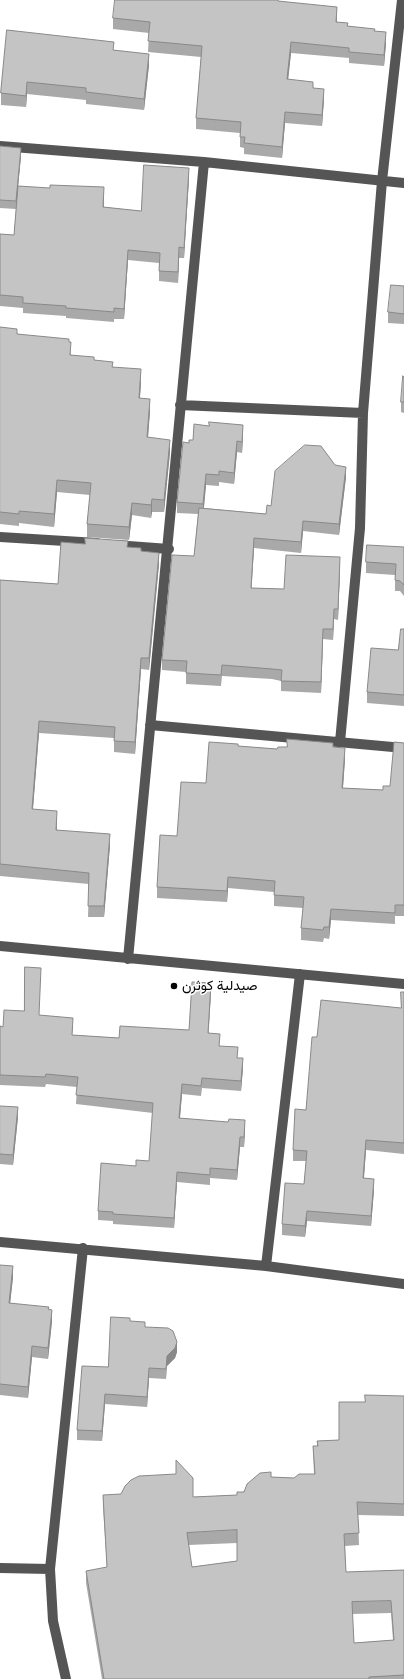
<!DOCTYPE html>
<meta charset="utf-8">
<style>
body{margin:0}
canvas{display:block;background:#fff}
</style>
<canvas width="404" height="1679"></canvas>
<script>
const ctx = document.querySelector('canvas').getContext('2d');
ctx.lineJoin = 'round';
function stroke(path, color, width, dash) { ctx.strokeStyle = color; ctx.lineWidth = width; ctx.lineCap = dash ? 'butt' : 'round'; ctx.setLineDash(dash || []); ctx.stroke(path); }
function fillPath(path, color) { ctx.fillStyle = color; ctx.fill(path, 'evenodd'); }
function drawText(font, color, halo, rows, align = 'center') {
  ctx.font = font + ' Montserrat,Vazirmatn,sans-serif'; ctx.lineWidth = 3; ctx.setLineDash([]); ctx.textBaseline = 'middle'; ctx.strokeStyle = halo; ctx.fillStyle = color; for (const [text, x, y, turn = 0] of rows) {
    ctx.save(); ctx.translate(x, y); ctx.rotate((+turn || 0) * Math.PI / 180); ctx.textAlign = isNaN(turn) ? turn : align; if (halo) ctx.strokeText(text, 0, 0); ctx.fillText(text, 0, 0); ctx.restore();
  }
}
stroke(new Path2D(`
 M0 146 204 162 404 183
 M180 405 363 413
 M0 537 97 543
 M115 545 169 549
 M150 725 404 748
 M340 742 360 528 363 413 382 181 402 0
 M0 946 404 984
 M128 959 204 162
 M0 1242 266 1266 404 1284
 M266 1266 300 974
 M0 1568 50 1569 53 1621 66 1679
 M50 1569 83 1248`), '#555', 10);
fillPath(new Path2D(`
 M278 1 337 17V22L348 26 375 31 386 43 384 66 349 63V58L291 53 288 79 313 88 324 99 322 126 285 123 282 158 244 154V148L240 147V133L196 129V118L201 57 148 52 149 33 113 29V18Z
 M7 30 114 50 149 65 144 110 86 104V100L27 94 26 107 1 105V93Z
 M0 146 21 156 18 186 104 197V207L141 211 189 178 184 258H179L178 283 159 281V263L128 260 124 319H114V322L66 318V316L23 313V308L0 306V234L14 235 16 209 0 208Z
 M404 286V324L388 323V312Z
 M0 327 17 334 69 342 71 355 94 360 113 367 141 382 140 398 150 411 148 437 170 452 164 512H152L151 518 132 515 129 540 87 537V524L90 495 57 492 54 527 19 523V526L0 524Z
 M404 377V413L401 412V402Z
 M243 436 242 453 237 452 234 484 219 482V486L206 485 204 508 266 514 271 506 335 465 346 477 339 535 303 531 301 553 254 548 251 588 284 589 340 568 338 620 334 619 333 640 323 639 321 693 281 691V681L272 679 222 676 221 686 186 684V672L162 670V660L194 556 198 514 177 513V502L189 443 193 440Z
 M128 547 141 551 159 564 149 670 141 669 135 754 114 752V738L39 733 33 809 57 822V830L110 845 104 917H88L89 884 0 876V580L58 584Z
 M404 547V596L400 591H395V575L366 573V562Z
 M404 629V706L367 703V692L398 650Z
 M404 743V916H395V924L331 920 329 939 324 938 323 942 301 940V928L303 908 274 906V892L228 888 227 902 157 898V887L177 836 206 783 238 746 277 749 287 747H333L345 759 343 788 383 790 390 786Z
 M211 992 208 1033 220 1046 238 1058 243 1068 241 1091 202 1088 201 1096 182 1094 180 1118 245 1130 244 1147H240L237 1180 210 1178V1185L177 1182 174 1228 113 1224V1221L98 1220V1211L136 1166 149 1161 153 1113 76 1104 77 1087 46 1084 45 1087 0 1085V1026L3 1027 39 1015 73 1028 72 1035 119 1038 189 1030Z
 M404 992V1154L366 1150 364 1178 374 1190 371 1226 307 1221 305 1237 282 1235V1224L304 1184 306 1161H293V1150L306 1110 317 1037 401 1008Z
 M0 1106 18 1117 13 1165 0 1164Z
 M0 1265 13 1277 10 1303 49 1309 52 1321 48 1359 32 1357 28 1398 0 1395Z
 M130 1321 145 1327 177 1352 175 1358 167 1366 166 1379 149 1378 147 1407 105 1404 102 1441 77 1440V1430Z
 M404 1396V1516L358 1515 359 1545 345 1546 346 1572 404 1570V1679H102L86 1583V1571L107 1568 103 1507V1495L193 1497 237 1495 271 1477 294 1478 314 1474 313 1446H317V1441L339 1440 365 1402ZM237 1543V1561L192 1567 188 1545ZM391 1613 393 1640 354 1643 352 1614Z`), '#a9a9a9');
fillPath(new Path2D(`
 M337 7V17L336 33V22Z
 M386 32V43L384 66V55Z
 M291 42V53L287 90V79Z
 M149 54V65L144 110V99Z
 M27 82V94L26 107V96Z
 M324 89V99L322 126V115Z
 M285 112V123L282 158V147Z
 M21 148V156L16 209V201Z
 M189 168V178L184 258V248Z
 M104 187V197L103 218V207Z
 M179 247V258L178 283V272Z
 M128 250V260L124 319V309Z
 M141 369V382L139 410V398Z
 M150 399V411L147 450V437Z
 M243 425V436L242 453V442Z
 M170 440V452L164 512V500Z
 M237 441V452L234 484V473Z
 M346 467V477L339 535V524Z
 M206 474V485L203 515V504Z
 M57 480V492L54 527V514Z
 M152 499V512L151 518V505Z
 M132 503V515L129 540V527Z
 M303 521V531L301 553V542Z
 M254 538V548L251 598V588Z
 M159 553V564L149 670V658Z
 M340 557V568L338 620V609Z
 M334 609V619L333 640V629Z
 M323 629V639L321 693V682Z
 M141 658V669L135 754V742Z
 M39 721V733L32 820V809Z
 M345 748V759L342 800V788Z
 M57 811V822L56 841V830Z
 M110 834V845L104 917V906Z
 M228 877V888L227 902V891Z
 M331 909V920L329 939V927Z
 M211 983V992L208 1043V1033Z
 M243 1058V1068L241 1091V1081Z
 M182 1084V1094L179 1128V1118Z
 M18 1107V1117L13 1165V1155Z
 M245 1120V1130L244 1147V1137Z
 M240 1137V1147L237 1180V1170Z
 M366 1140V1150L363 1189V1178Z
 M177 1172V1182L174 1228V1218Z
 M374 1179V1190L371 1226V1216Z
 M307 1211V1221L305 1237V1226Z
 M13 1266V1277L9 1314V1303Z
 M52 1310V1321L48 1359V1348Z
 M177 1342V1352L175 1358 167 1366 166 1379 167 1356Z
 M32 1346V1357L28 1398V1387Z
 M149 1368V1378L147 1407V1397Z
 M105 1394V1404L102 1441V1431Z`), '#898989');
const building = new Path2D(`
 M115 0H278V1L337 7 336 22 348 23 347 26 375 29 374 31 386 32 384 55 349 52V48L291 42 287 79 313 82V88L324 89 322 115 285 112 282 147 244 143 245 137H240L241 122 196 118 202 46 148 41 150 22 113 18Z
 M7 30 114 42 113 50 149 54 144 99 86 92V88L27 82 26 96 1 93Z
 M0 146 21 148 16 201 0 200Z
 M144 165 189 168 184 248 179 247 178 272 159 271 160 253 128 250 124 309 114 308V312L66 308V306L23 303V297L0 295V234L14 235 18 186 50 188V185L104 187 103 207 141 211Z
 M391 285 404 286V314L388 312Z
 M0 327 17 329V334L69 339V342H71L70 355 94 357V360L113 362 112 367 141 369 139 398 150 399 147 437 170 440 164 500 152 499 151 505 132 503 129 527 87 524 91 483 57 480 54 514 19 511V514L0 512Z
 M403 376 404 377V402H401Z
 M209 422 243 425 242 442 237 441 234 473 219 471V475L206 474 203 504 177 502 183 442 189 443V440H193L194 424 209 426Z
 M305 445 321 446 335 465 346 467 339 524 303 521 301 542 254 538 251 588 284 589 286 555 340 557 338 609H334L333 629H323L321 682 281 681 282 670 272 669 222 665 221 675 186 673 187 661 162 660 172 555 194 556 199 508 266 514 267 505 271 506 275 471Z
 M85 538 128 541 127 547 141 548V551L159 553 149 658H141L135 742 114 741 115 727 39 721 32 809 57 811 56 830 110 834 104 906H88L89 873 0 864V580L58 584 61 542 85 544Z
 M367 545 404 547V585L400 581 395 580 396 564 366 562Z
 M401 629H404V695L367 692 371 648 398 650Z
 M287 739 333 743V747L345 748 342 788 383 790V786H390L394 742 404 743V905H395V913L331 909 329 927H324L323 930 301 928 304 897 274 895 275 881 228 877 227 891 157 887 160 835 177 836 181 782 206 783 209 742 238 744V746L277 749 278 747H287Z
 M25 967 41 968 39 1015 73 1018 72 1035 119 1038 120 1026 189 1030 192 982 211 983 208 1033 220 1034 219 1046 238 1047 237 1058H243L241 1081 202 1078 201 1086 182 1084 179 1118 228 1122 229 1119 245 1120 244 1137H240L237 1170 210 1168V1175L177 1172 174 1218 113 1214V1212L98 1211 101 1163 136 1166V1160L149 1161 153 1103 76 1095 78 1077 46 1074 45 1077 0 1075V1026L3 1027 4 1010 24 1011Z
 M401 992H404V1143L366 1140 363 1178 374 1179 371 1216 307 1211 305 1226 282 1224 285 1183 304 1184 307 1151 293 1150 295 1109 306 1110 312 1037H317L321 1000 401 1008Z
 M0 1106 18 1107 13 1155 0 1154Z
 M0 1265 13 1266 9 1303 49 1307 48 1309 52 1310 48 1348 32 1346 28 1387 0 1384Z
 M111 1317 130 1318V1321L145 1322V1327L168 1328 173 1331 177 1342 175 1348 167 1356 166 1369 149 1368 147 1397 105 1394 102 1431 77 1430 82 1366 108 1367Z
 M365 1395 404 1396V1504L357 1502 359 1533 344 1534 346 1572 404 1570V1675L369 1677V1679H104L86 1571 107 1567 103 1495 121 1494 125 1486 131 1480 139 1476 176 1474V1460L193 1478V1497L237 1495V1492H244L247 1484 260 1473 271 1472V1477L294 1478 299 1474H315L313 1446H318L317 1441 339 1440V1402H365ZM237 1530V1561L192 1567 187 1533ZM391 1601 394 1640 354 1643 352 1602Z`);
fillPath(building, '#c4c4c4');
stroke(building, '#898989', 1);
for (const [x, y, r, color] of [
 [174,986,4,"#000"]
]) { const dot = new Path2D(); dot.arc(x, y, r, 0, 2 * Math.PI); ctx.fillStyle = color; ctx.fill(dot); stroke(dot, '#fff', 1.5); }
drawText('14px', '#000', '#fff', [
 ["صيدلية كوثرن",182,986]
], 'left');
</script>
